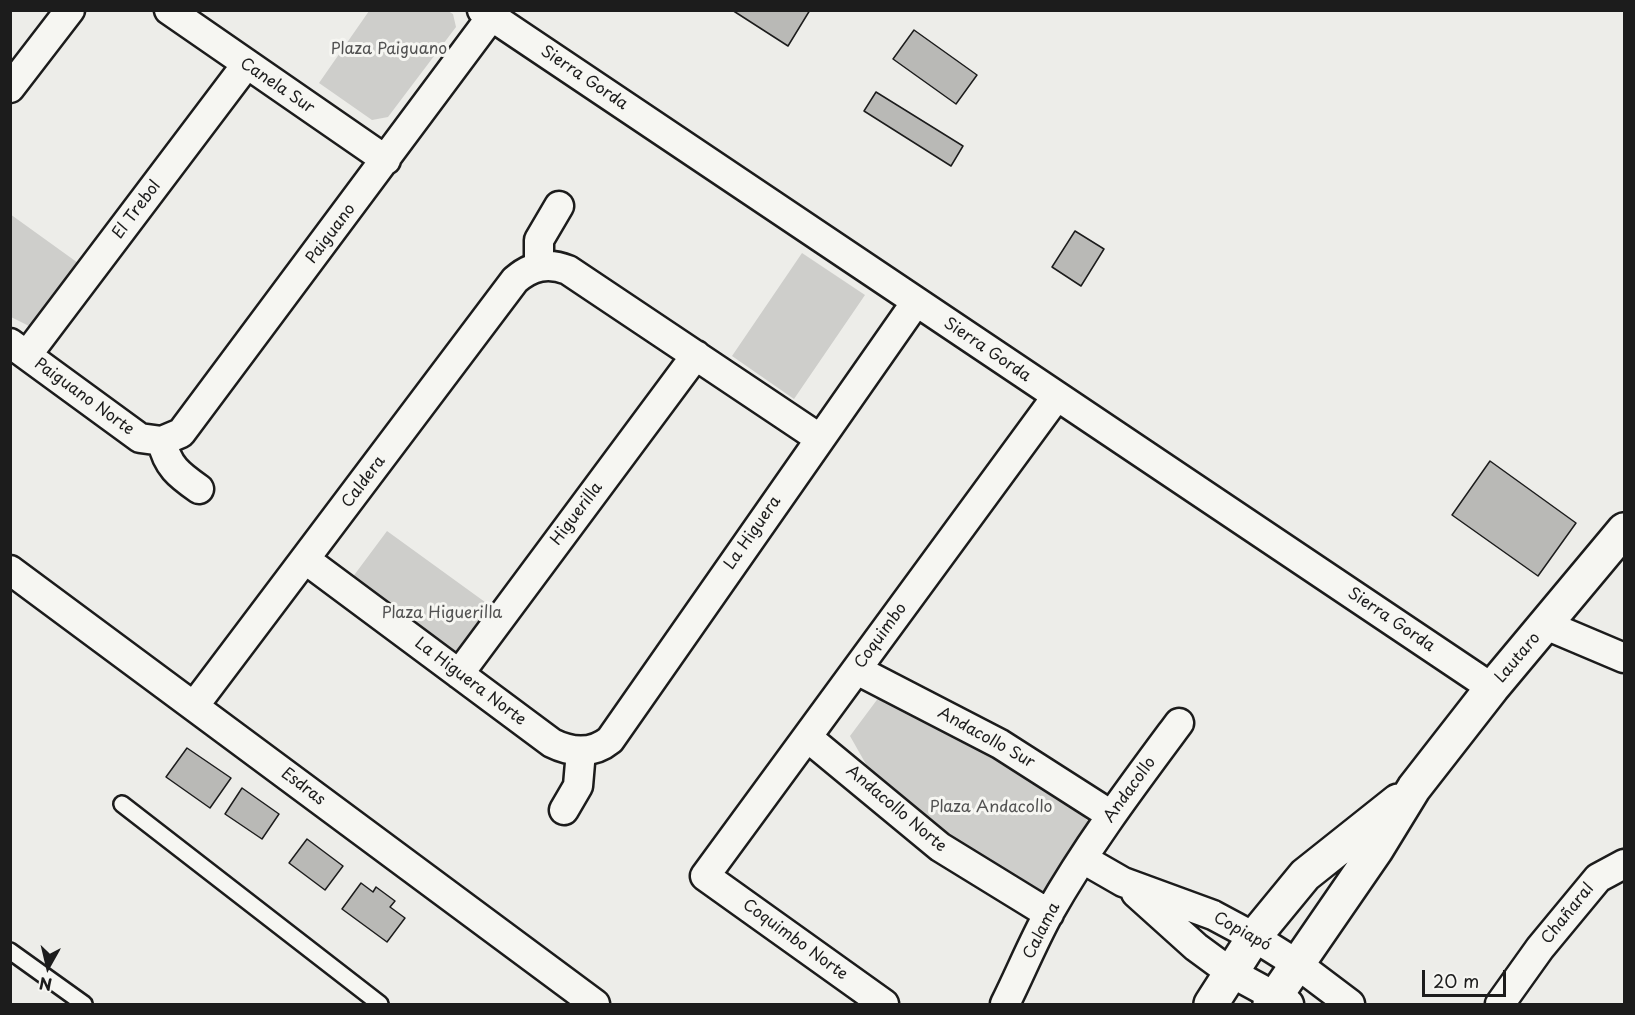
<!DOCTYPE html>
<meta charset="utf-8">
<style>
body{margin:0}
#map{position:relative;width:1635px;height:1015px;overflow:hidden;background:#edede9;font-family:"Playpen Sans",sans-serif}
canvas{display:block}
.frame{position:absolute;inset:0;border:12px solid #1c1c1c;pointer-events:none}
.north{position:absolute;left:18px;top:937px;width:60px;height:60px;-webkit-text-stroke:4px #f6f6f2;paint-order:stroke;rotate:188deg;font-size:16px;font-weight:700;line-height:24px;text-align:center;color:#1c1c1c}
.north::after{content:'';display:block;margin:auto;width:21px;height:27px;background:#1c1c1c;clip-path:polygon(50% 0,100% 100%,50% 72%,0 100%)}
.scale{position:absolute;left:1422px;top:970px;width:84px;height:27px;box-sizing:border-box;border:3px solid #1c1c1c;border-top:0;padding-left:8px;font-size:18px;line-height:21px;white-space:nowrap;color:#1c1c1c;-webkit-text-stroke:4px #f6f6f2;paint-order:stroke}
</style>
<div id="map">
<canvas width="1635" height="1015"></canvas>
<div class="frame"></div>
<div class="north">N</div>
<div class="scale">20 m</div>
</div>
<script>
const ctx = document.querySelector('canvas').getContext('2d');
ctx.lineJoin = 'round';
function fillPath(path, color) { ctx.fillStyle = color; ctx.fill(path, 'evenodd'); }
function stroke(path, color, width, dash) { ctx.strokeStyle = color; ctx.lineWidth = width; ctx.lineCap = dash ? 'butt' : 'round'; ctx.setLineDash(dash || []); ctx.stroke(path); }
function drawText(font, color, halo, rows, align = 'center') {
  ctx.font = font + ' "Playpen Sans",sans-serif'; ctx.lineWidth = 6; ctx.setLineDash([]); ctx.textBaseline = 'middle'; ctx.strokeStyle = halo; ctx.fillStyle = color; for (const [text, x, y, turn = 0] of rows) {
    ctx.save(); ctx.translate(x, y); ctx.rotate((+turn || 0) * Math.PI / 180); ctx.textAlign = isNaN(turn) ? turn : align; if (halo) ctx.strokeText(text, 0, 0); ctx.fillText(text, 0, 0); ctx.restore();
  }
}
fillPath(new Path2D(`
 M448 11 453 14 456 27 388 117 372 120 319 83 369 11Z
 M10 214 85 268 31 327 11 317Z
 M802 253 865 295 794 399 732 356Z
 M387 531 496 610 458 657 352 578Z
 M882 693 1050 784 1090 823 1046 894 960 847 867 766 850 736Z`), '#cececb');
const building = new Path2D(`
 M732 10H810L788 46Z
 M914 30 977 75 956 104 893 59Z
 M876 92 963 146 951 166 864 111Z
 M1075 231 1104 249 1081 286 1052 267Z
 M1490 461 1576 523 1538 576 1452 515Z
 M187 748 231 778 210 808 166 777Z
 M242 788 279 814 262 839 225 814Z
 M307 839 343 866 325 890 289 863Z
 M361 883 373 892 376 887 395 901 390 907 405 918 387 942 342 909Z`);
fillPath(building, '#b9b9b6');
stroke(building, '#1c1c1c', 1.5);
const lane = new Path2D(`
 M122 804 380 1004
 M10 951 84 1004`);
const street = new Path2D(`
 M169 10 386 160
 M482 10 1492 688
 M10 88 70 10
 M539 266V240L559 206
 M10 343 140 438 162 441 181 433 491 17
 M27 355 246 65
 M162 441C167 466 179 475 199 489
 M306 560 552 743C572 753 593 754 610 740L916 302
 M10 570 595 1004
 M1546 625 1624 658
 M857 670 1000 744 1111 815
 M459 674 696 355
 M194 706 515 280C531 266 548 262 568 270L819 438
 M807 737 940 847 1049 914
 M564 810 578 786 581 751
 M1083 859 1123 882 1213 915 1254 937 1297 964 1350 1004
 M1136 893 1196 947 1230 972 1289 1004
 M884 1004 705 876 1057 396
 M1005 1004C1020 974 1033 942 1049 913 1087 846 1133 785 1179 723
 M1500 1004 1540 948 1598 878 1624 864`);
const secondary = new Path2D(`
 M1211 1004 1254 937 1305 875 1398 801
 M1270 1004 1376 850 1414 788 1492 688 1624 530`);
stroke(lane, '#1c1c1c', 20);
stroke(street, '#1c1c1c', 33);
stroke(secondary, '#1c1c1c', 38);
stroke(lane, '#f6f6f2', 15);
stroke(street, '#f6f6f2', 28);
stroke(secondary, '#f6f6f2', 33);
drawText('16px', '#515151', '#f6f6f2', [
 ["Plaza Paiguano",389,50],
 ["Plaza Higuerilla",442,614],
 ["Plaza Andacollo",991,808]
]);
drawText('16px', '#1c1c1c', '#f6f6f2', [
 ["Sierra Gorda",584,78,34],
 ["Canela Sur",277,86,34],
 ["El Trebol",137,210,-53],
 ["Paiguano",331,234,-53],
 ["Sierra Gorda",987,350,34],
 ["Paiguano Norte",84,397,36],
 ["Caldera",364,482,-53],
 ["Higuerilla",577,514,-53],
 ["La Higuera",753,533,-55],
 ["Sierra Gorda",1391,620,34],
 ["Coquimbo",881,636,-54],
 ["Lautaro",1518,658,-50],
 ["La Higuera Norte",470,682,37],
 ["Andacollo Sur",986,738,29],
 ["Esdras",303,787,37],
 ["Andacollo",1130,790,-54],
 ["Andacollo Norte",896,809,40],
 ["Chañaral",1568,914,-51],
 ["Calama",1042,931,-63],
 ["Copiapó",1242,932,29],
 ["Coquimbo Norte",795,940,36]
]);
</script>
